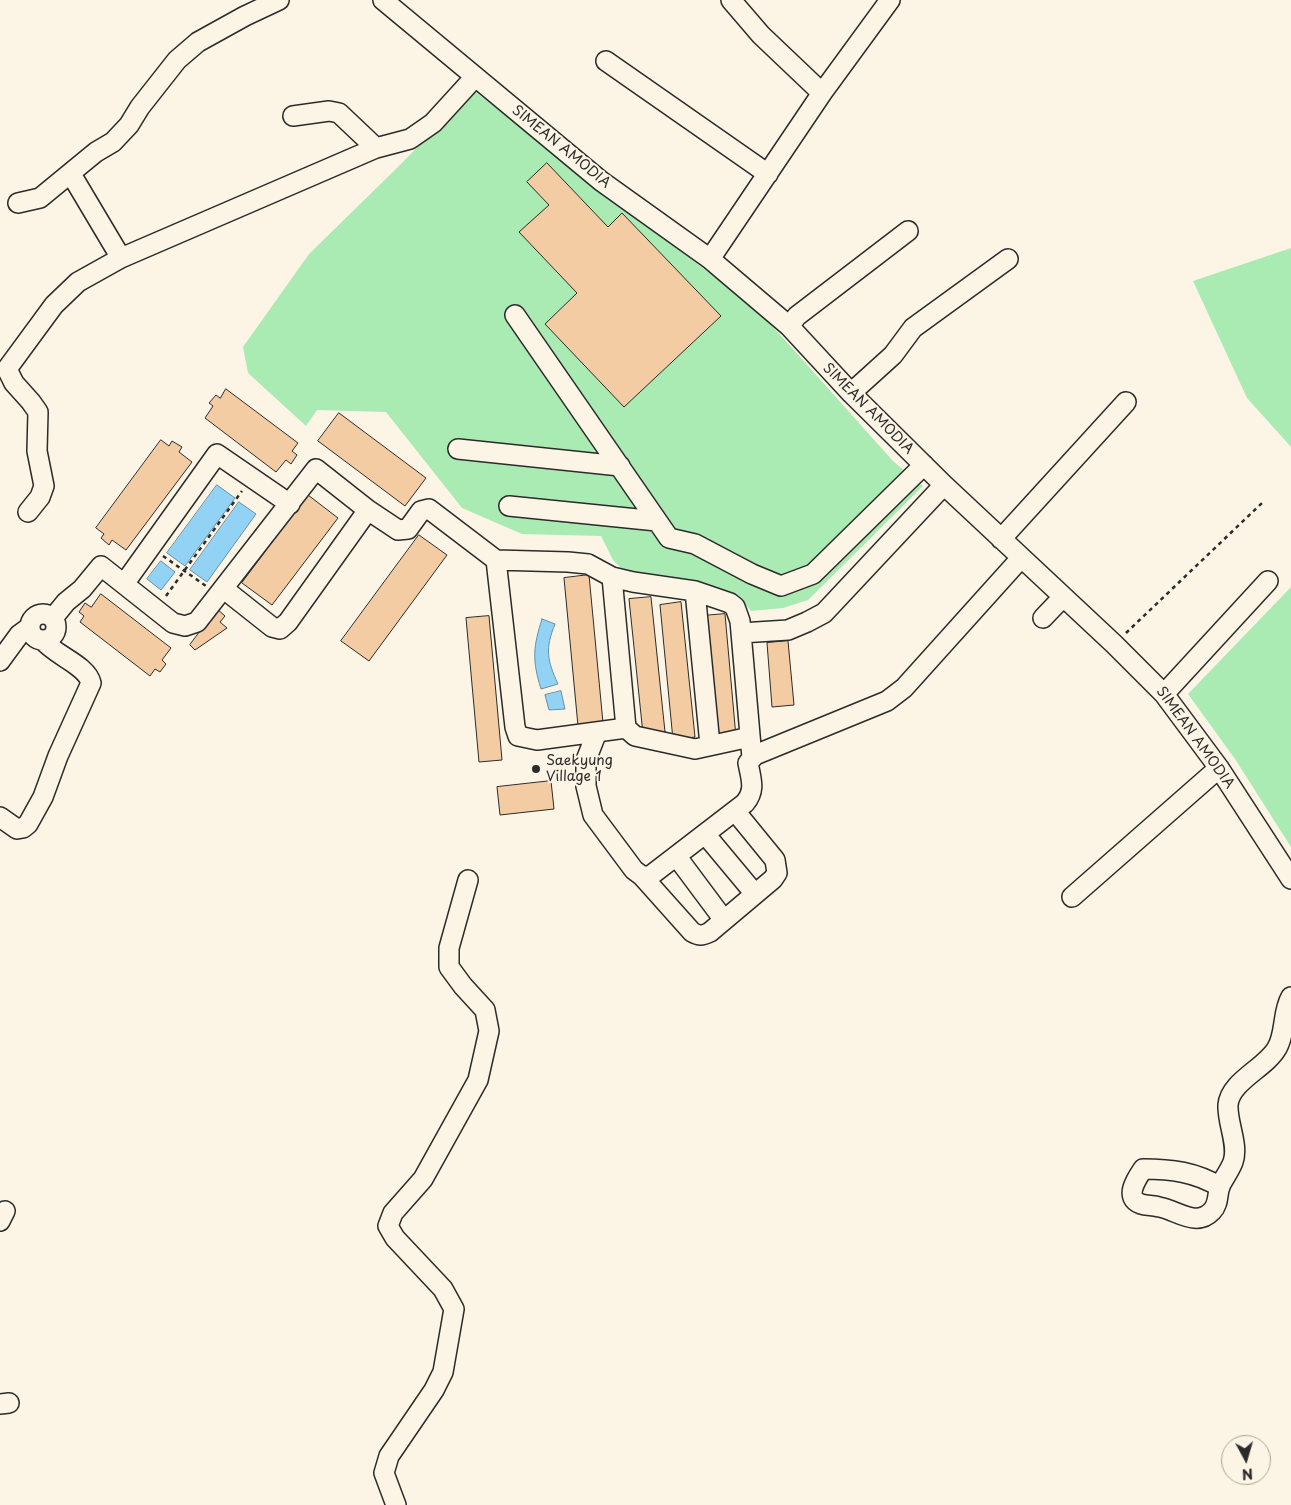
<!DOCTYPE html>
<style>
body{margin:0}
#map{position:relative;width:1291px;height:1505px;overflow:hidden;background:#fcf5e5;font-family:"Playpen Sans",sans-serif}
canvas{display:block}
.north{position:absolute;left:1221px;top:1435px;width:50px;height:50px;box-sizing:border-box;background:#fcf5e5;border:1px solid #a8a49b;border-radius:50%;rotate:174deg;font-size:14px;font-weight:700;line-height:20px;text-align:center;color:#2b2b2b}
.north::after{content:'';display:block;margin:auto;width:18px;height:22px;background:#2b2b2b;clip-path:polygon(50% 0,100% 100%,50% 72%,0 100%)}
</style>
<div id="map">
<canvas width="1291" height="1505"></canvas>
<div class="north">N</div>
</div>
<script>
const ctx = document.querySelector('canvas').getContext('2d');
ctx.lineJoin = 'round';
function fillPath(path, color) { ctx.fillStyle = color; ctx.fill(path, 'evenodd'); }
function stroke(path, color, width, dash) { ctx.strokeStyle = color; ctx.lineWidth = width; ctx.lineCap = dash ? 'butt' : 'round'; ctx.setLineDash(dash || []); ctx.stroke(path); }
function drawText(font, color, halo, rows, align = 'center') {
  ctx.font = font + ' "Playpen Sans",sans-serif'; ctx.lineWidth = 4; ctx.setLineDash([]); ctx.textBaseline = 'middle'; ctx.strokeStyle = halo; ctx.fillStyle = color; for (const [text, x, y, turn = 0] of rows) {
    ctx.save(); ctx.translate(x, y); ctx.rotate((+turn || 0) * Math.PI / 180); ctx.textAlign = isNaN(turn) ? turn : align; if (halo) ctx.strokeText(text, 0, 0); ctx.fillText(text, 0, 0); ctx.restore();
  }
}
fillPath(new Path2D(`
 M473 90 659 235 758 310 893 461 923 486 808 600 783 608 751 611 739 597 678 584 623 570 613 560 601 536 522 534 462 508 386 412 317 410 306 426 248 373 243 347 309 254 400 165Z
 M1291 248V447L1247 398 1193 281Z
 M1291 587V847L1235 759 1188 694Z`), '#aaeab3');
const water = new Path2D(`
 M217 485 235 498 185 566 167 553Z
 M239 502 256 514 207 582 190 570Z
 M161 561 175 572 161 590 147 579Z
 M542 619 555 624C545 649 547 660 558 684L541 689C532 660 533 647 542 619Z
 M561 691 565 709 549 710 545 695Z`);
fillPath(water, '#92d2f4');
stroke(water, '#698fa4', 1);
const building = new Path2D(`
 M547 163 608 227 622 213 721 316 624 407 545 324 577 293 519 232 549 205 527 182Z
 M226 389 298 443 292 451 297 455 291 464 286 460 276 472 205 418 213 406 209 403 216 395 220 398Z
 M339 413 426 478 405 506 318 441Z
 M161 440 169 446 172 441 182 447 179 452 192 462 126 550 112 540 109 545 101 538 104 534 96 528Z
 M308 495 338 518 272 605 242 583Z
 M419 535 447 555 369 661 341 641Z
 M589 575 603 723 578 726 564 578Z
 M101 594 171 648 162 660 166 664 160 672 155 669 150 676 80 622 84 616 79 612 85 603 91 607Z
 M651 597 665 732 643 734 629 599Z
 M681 602 695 737 673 740 660 605Z
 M217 609 225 616 220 622 227 628 195 650 190 645Z
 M725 614 736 737 714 739 702 616Z
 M489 616 502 760 479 762 466 618Z
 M788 641 794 705 772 707 767 643Z
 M551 781 554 809 500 815 497 787Z`);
fillPath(building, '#f4cca3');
stroke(building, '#2b2b2b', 1);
const minor = new Path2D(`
 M383 0 601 181 710 259 789 326 851 393 944 485 1114 644 1164 694 1219 768 1291 879
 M731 0 761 35 822 93
 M606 61 768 174
 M293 116 329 111 339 113 376 148
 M71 174 121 258
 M18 203 40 198 96 152 113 142 129 125 140 107 177 60 198 42 245 16 279 0
 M710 259 822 93 890 0
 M515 315 669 538 695 544 752 574 781 586 813 574 924 465
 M789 326 797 316 908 231
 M851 393 893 355 913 328 1008 259
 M458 449 620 466
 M509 506 657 521
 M28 512 40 497 44 486 37 451 38 412 31 402 14 383 7 369 54 305 78 282 121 258 376 148 410 139 433 123 475 77
 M1001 539 1126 402
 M496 560 515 727 518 736 537 740 626 728
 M612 577 626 728 635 736 695 749 750 737
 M124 584 217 454 290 504
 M224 589 272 627 280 629 288 622 368 510 398 530 408 529 421 511 429 509 496 560 568 562 588 564 612 577 633 582 695 591 730 603 735 607 740 621 752 758
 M695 591 710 745
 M30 627a13 13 0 1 1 26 0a13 13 0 1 1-26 0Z
 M53 618 66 602 82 589 101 566 173 623 185 626 197 622 316 469 368 510
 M1043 618 1063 597
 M741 633 788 630 807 622 824 613 944 485
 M0 661 19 635 30 627
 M1164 694 1268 581
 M597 732 586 760V786L593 815 634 870 642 876H650L745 803C756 790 751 779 748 763L755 755 887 701 904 688 1021 558
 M0 817 17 829 23 828 28 824 43 797 58 756 91 683C87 665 54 655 43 640
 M705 834 755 894
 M677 857 724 920
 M642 876 692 932C699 936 702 936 710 932L773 879 777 873 775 860 735 811
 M1072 897 1219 768
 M1220 1187C1196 1172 1171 1169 1143 1169 1137 1178 1123 1198 1141 1204 1147 1206 1153 1205 1159 1207 1177 1210 1196 1228 1212 1211 1219 1204 1217 1194 1220 1186 1224 1178 1230 1170 1233 1162 1239 1145 1227 1123 1228 1105 1230 1081 1266 1068 1277 1048 1286 1033 1282 1012 1291 997
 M0 1221 5 1211
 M0 1404 9 1403
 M396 1505 384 1473 389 1456 434 1390 443 1372 454 1309 443 1289 395 1238 388 1226 393 1213 423 1179 478 1080 489 1031 485 1010 463 986 449 967V948L468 880`);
stroke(minor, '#2b2b2b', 22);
stroke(new Path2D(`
 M163 556 206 586
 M166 596 242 491
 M1126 633 1262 503`), '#2b2b2b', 2.5, [4, 4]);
stroke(minor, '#fcf5e5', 19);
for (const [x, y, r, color] of [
 [536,769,5,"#2b2b2b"]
]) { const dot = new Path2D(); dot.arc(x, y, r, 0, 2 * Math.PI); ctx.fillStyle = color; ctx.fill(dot); stroke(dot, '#fcf5e5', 2); }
drawText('14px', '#2b2b2b', '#fcf5e5', [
 ["SIMEAN AMODIA",561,147,39],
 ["SIMEAN AMODIA",868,409,45],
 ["SIMEAN AMODIA",1195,738,54]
]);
drawText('14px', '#2b2b2b', '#fcf5e5', [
 ["Saekyung",546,761],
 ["Village 1",546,777]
], 'left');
</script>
